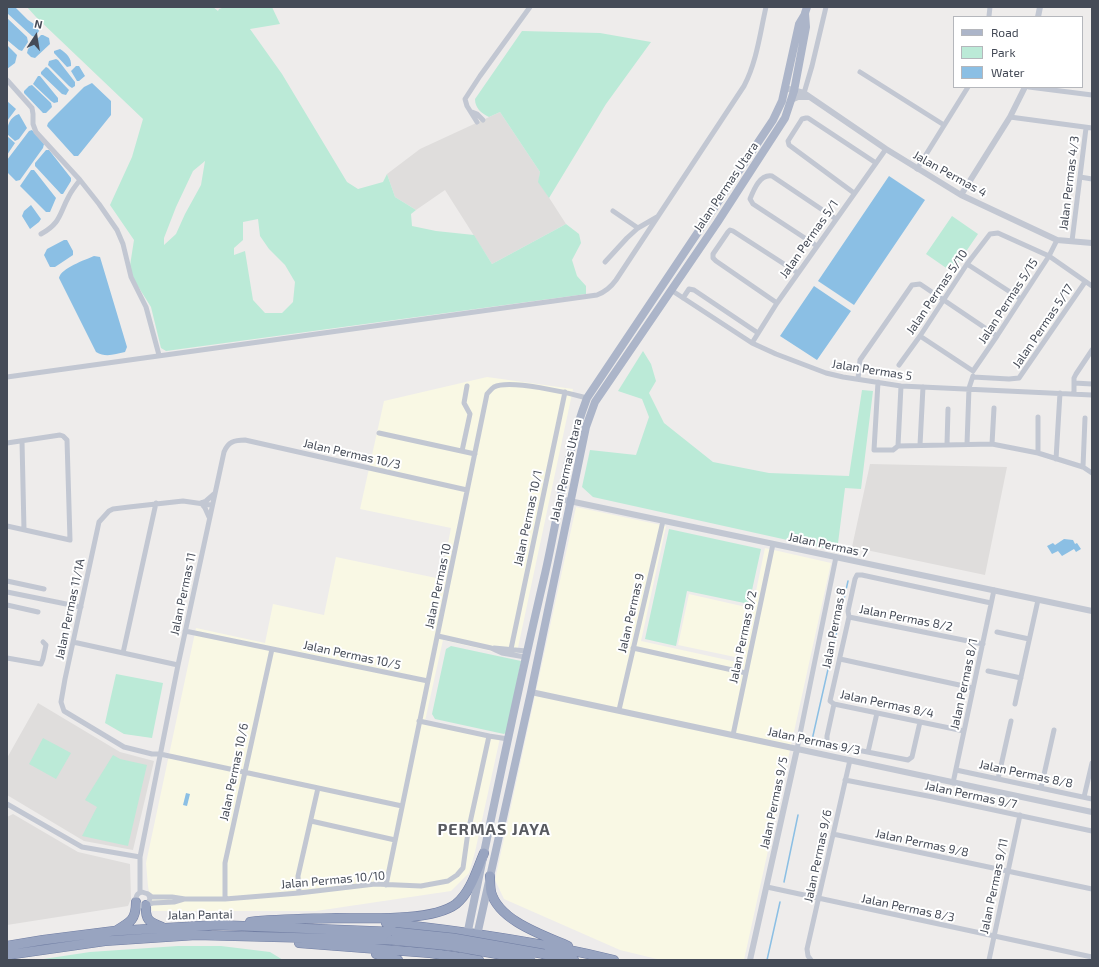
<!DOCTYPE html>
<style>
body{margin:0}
#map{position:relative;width:1099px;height:967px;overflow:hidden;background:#eeeceb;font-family:"Exo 2",sans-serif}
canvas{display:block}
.frame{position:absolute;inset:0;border:8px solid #454b57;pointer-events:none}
.legend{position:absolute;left:953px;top:16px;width:130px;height:72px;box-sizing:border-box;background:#fff;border:1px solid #b5b7bc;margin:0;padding:5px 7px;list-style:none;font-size:12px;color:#454b57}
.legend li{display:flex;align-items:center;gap:8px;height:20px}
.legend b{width:20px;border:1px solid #b5b7bc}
.north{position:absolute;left:16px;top:16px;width:40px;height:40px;-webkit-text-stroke:3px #fff;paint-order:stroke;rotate:12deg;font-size:11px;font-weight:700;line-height:16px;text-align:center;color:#454b57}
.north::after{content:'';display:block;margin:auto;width:14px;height:18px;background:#454b57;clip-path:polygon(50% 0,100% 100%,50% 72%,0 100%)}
</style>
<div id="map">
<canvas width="1099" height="967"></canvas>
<div class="frame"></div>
<ul class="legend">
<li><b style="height:5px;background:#acb5c9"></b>Road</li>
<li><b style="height:11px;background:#bbead7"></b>Park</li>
<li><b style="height:11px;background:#8bbfe4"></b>Water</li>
</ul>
<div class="north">N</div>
</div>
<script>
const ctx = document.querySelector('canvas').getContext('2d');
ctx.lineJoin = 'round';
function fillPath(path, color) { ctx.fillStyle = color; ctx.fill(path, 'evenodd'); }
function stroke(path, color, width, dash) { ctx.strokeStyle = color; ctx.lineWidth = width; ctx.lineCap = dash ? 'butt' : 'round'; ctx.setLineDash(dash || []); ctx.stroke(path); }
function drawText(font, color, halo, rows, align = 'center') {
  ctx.font = font + ' "Exo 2",sans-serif'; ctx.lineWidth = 4; ctx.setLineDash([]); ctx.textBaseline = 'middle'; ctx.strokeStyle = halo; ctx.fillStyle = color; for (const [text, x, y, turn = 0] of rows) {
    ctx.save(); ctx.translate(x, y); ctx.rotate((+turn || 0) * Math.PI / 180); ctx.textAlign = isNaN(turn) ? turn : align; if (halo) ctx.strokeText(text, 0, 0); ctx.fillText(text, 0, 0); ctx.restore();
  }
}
fillPath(new Path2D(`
 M487 377 573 389 516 657 443 640 425 721 500 738 475 852 469 873 451 891 316 911H152L148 886 146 863 196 628 265 643 273 604 324 615 336 557 441 579 451 528 360 509 384 401Z
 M576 507 666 526 641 641 741 663 765 548 831 563 744 960H661L620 950 504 899 495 880Z
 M689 594 746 607 735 657 678 645Z`), '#f9f8e4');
fillPath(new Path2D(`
 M500 112 540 172 539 182 566 224 492 264 445 190 416 210 395 197 387 174 420 149Z
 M870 464 1007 467 985 575 852 547Z
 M38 703 120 752 154 761 133 850 84 841 7 795V758Z
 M13 814 78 852 130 864 131 899 128 906 7 925V817Z`), '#dfdddc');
fillPath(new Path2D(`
 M27 7H213L218 11 219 9 225 7H272L280 24 250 29 282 74 347 182 358 189 383 182 387 174 395 197 416 210 411 214 412 226 436 231 474 235 492 264 566 224 579 234 581 243 572 260 577 276 586 286V294L166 351 161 348 151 307 129 272 134 240 110 205 132 157 143 119 36 17ZM205 161 201 185 185 214 176 234 164 245V238L176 207 193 171ZM258 219 260 236 269 249 285 265 295 282 293 302 282 313H265L253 300 245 251 234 255V248L243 240V222Z
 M522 31 600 33 651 42 606 104 549 198 538 182 540 172 500 112 489 117C481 113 475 108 475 99Z
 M952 216 978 234 952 272 926 254Z
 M643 351 651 364 656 381 649 393 664 423 713 462 769 473 849 476 862 390 873 391 861 489 845 488 837 551 593 497 582 487 590 450 636 455 649 417 642 399 618 391Z
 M669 529 761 549 749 604 687 591 676 646 645 639Z
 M451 646 521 661 507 732 504 734 435 719 432 714 446 649Z
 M116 674 163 683 152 738 124 734 105 723Z
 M43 738 71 753 56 779 29 764Z
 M113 755 120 759 147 765 128 846 82 836 97 807 85 800Z
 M178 946H221L270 952 283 960H37L90 952Z`), '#bbead7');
fillPath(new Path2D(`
 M9 7H15L28 20 37 26 39 31 35 37 32 36 7 13V8Z
 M7 18 27 37 28 42 22 51 19 50 7 40Z
 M41 35H43L49 38 50 44 35 58 31 57 27 53 28 49Z
 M7 45 17 55 15 63 7 69Z
 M60 49C66 53 72 58 71 66L67 67 54 53V51Z
 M56 59 58 60 75 82V86L72 88 69 86 48 65 49 61Z
 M76 66H79L85 76 79 81H77L71 71Z
 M46 67 48 68 69 90 66 95 62 94 41 74V72Z
 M38 76H40L58 98V102L54 103 51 101 33 84Z
 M92 83 111 101V115L78 156H74L47 126 48 123 84 87Z
 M32 85 51 103 52 107 46 113H43L24 93V91L29 86Z
 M7 101 16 109 7 121Z
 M19 114 27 128 19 139 15 141 7 134C7 125 10 117 19 114Z
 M32 130 44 144 43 148 20 180 16 181 7 172V160L29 131Z
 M7 136 15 143 7 155Z
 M46 150H49L71 178V181L63 194H61L35 166V163Z
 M31 170H34L56 198 50 212H46L20 186Z
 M889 176 925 200 854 305 818 281Z
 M31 205 41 219 39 222 30 229 22 216 24 211Z
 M64 240H67L73 251V255L55 267H50L44 255 47 249Z
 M94 256 100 257 127 347 125 352C115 354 106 358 96 352L59 278C61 268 85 260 94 256Z
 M814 286 851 311 817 360 780 336Z
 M1064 539 1073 540 1075 544 1077 543 1081 549 1076 552 1074 549 1062 556 1058 551 1052 554 1047 546 1053 543 1055 545Z
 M186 793 190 794 187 806 183 805Z`), '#8bbfe4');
stroke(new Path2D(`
 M812 740 848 581
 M784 882 798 815
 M767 960 780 902`), '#8bbfe4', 1.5);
const trunk = new Path2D(`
 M490 876C490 881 490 887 491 892 499 921 543 935 568 946
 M146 905C145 920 149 922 162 927
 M250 922C278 919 307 919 336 918 366 918 432 922 456 904 471 892 477 869 484 853
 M386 923C463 931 540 942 614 960
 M117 930C131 922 136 919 136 902
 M299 943 430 953 479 960
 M7 946 43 940 114 931 217 925 395 932
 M376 954 398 960
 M544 954 574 960
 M7 955 105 941 196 935 391 940`);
stroke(trunk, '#717ea3', 10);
stroke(new Path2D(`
 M989 16 990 7
 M860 72 944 125
 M7 80 32 108 33 114V124L36 132 80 180 99 204 117 230 123 244 131 277 146 307 159 355
 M1029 87 1092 95
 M804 93 812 66 826 7
 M472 112 477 114 483 120
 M1010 117 1092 128
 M477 122 467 106 465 99 480 76 530 7
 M917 169 968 87
 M1080 177 1092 179
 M854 193 789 145 788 141 802 119 806 118H808L876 163
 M613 211 638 228
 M41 234C61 223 59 214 69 196 72 190 76 185 80 180
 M1072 241 1086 128
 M817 246 753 204 750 199C754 189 760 174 772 176L836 219
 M605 262 627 238 638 228 657 217
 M967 264 1021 299
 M671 290 752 343 776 354 826 373 843 377 901 386 1092 395
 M683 298 689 289 694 290 758 333
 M777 303 716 261 713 258V254L728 232 730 230 733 231 798 273
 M920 336 973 371
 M752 343 777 303 886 149
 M899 365 920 336 967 264 990 234 998 233 1049 256 1092 286
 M973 371 997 336 1049 256 1057 240
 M7 377 597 295C605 292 611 287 616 280L744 86C757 61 760 33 766 7
 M973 377 1009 379 1019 378 1085 282
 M858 379 860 360 912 285 920 284 997 336
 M878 382 874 450H893L898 446
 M1074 383 1092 384
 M1074 393V378L1076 374 1092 350
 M379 433 475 454
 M22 441 24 530
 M7 443 60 435 63 436 67 440 70 540 7 526
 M947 444 948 409
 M967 444 969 388 973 376
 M992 444 994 408
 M920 445 923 387
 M898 446 992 444 1038 453 1083 467 1092 473
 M898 446 901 386
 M462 451 470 414 464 403 467 386
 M1038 453V417
 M1056 459 1060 393
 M1083 467 1085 418
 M201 503 205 508 209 517
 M201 503 206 501 214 494
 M211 505 183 501 129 507 113 509 109 511 99 522 65 679 61 702 64 711 124 747 152 754H160L402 806
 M7 581 44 589
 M7 592 81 607
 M7 605 38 612
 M849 617 983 644
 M185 631 428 681
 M997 632 1029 639
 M438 636 491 648 502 653 525 657
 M73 642 178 665
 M494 648 526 651
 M633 648 746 673
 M511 649 565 392
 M123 653 156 503
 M7 658 41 664 43 659 46 645 43 642
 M840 659 973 688
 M988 671 1021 678
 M834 704 827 736V742L832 745 908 760 912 757 920 722
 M1015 704 1038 600
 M619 710 663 521
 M419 721 489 736 508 739
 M964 731 834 704 830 701 849 617 848 611 855 579 857 575H862L991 603
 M733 735 773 544
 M797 749 836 557
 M868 752 877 713
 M956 770 1092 799
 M998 779 1011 721
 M845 780 933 797 1092 831
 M953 783 994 590
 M1041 788 1054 730
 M1084 797 1092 763
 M7 804 82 847 140 857
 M311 821 395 840
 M833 834 1092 889
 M386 885 487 394C489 392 491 389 494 387 510 379 569 393 587 398
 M767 887 1092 957
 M140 892V857L178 665 224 452C228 442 234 440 245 440L467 490
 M299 893 298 876 318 788
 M148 894 152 897H172L185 899H225L299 893 375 884 421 886 448 881 457 875 463 868 468 832 489 736
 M225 899V863L272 649
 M148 904 150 898 148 894 142 892C137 893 135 897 136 902L141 906 153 903 174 902 184 899
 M811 960 808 956 807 949 850 760
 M989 960 1020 815`), '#c2c7d2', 5);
stroke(new Path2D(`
 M1038 17 1040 7
 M785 88 804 93 886 149 961 195 1057 240 1092 243
 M791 100 798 97H809
 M961 195 1010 117 1025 87
 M560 499 1092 611
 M531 692 1092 812
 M750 960 797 749`), '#c2c7d2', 6);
stroke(new Path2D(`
 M476 940 531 692 586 427 595 402 717 223 785 118 794 91 806 27 805 13 807 7
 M462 960C488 832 514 705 544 578 558 518 565 456 587 398L773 120 782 101 799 24 805 14`), '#acb5c9', 8);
stroke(trunk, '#98a4c0', 9);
const trunkBridge = new Path2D(`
 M395 932 453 938 544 954
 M391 940 452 946 531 960`);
stroke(trunkBridge, '#717ea3', 10, []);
stroke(trunkBridge, '#98a4c0', 9);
drawText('12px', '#454b57', '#fff', [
 ["Jalan Permas 4",950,174,29],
 ["Jalan Permas 4/3",1069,183,-83],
 ["Jalan Permas Utara",726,187,-56],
 ["Jalan Permas 5/1",809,239,-55],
 ["Jalan Permas 5/10",937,292,-56],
 ["Jalan Permas 5/15",1008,301,-57],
 ["Jalan Permas 5/17",1043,326,-56],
 ["Jalan Permas 5",872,370,9],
 ["Jalan Permas 10/3",352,454,13],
 ["Jalan Permas Utara",566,470,-77],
 ["Jalan Permas 10/1",528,518,-78],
 ["Jalan Permas 7",828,545,12],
 ["Jalan Permas 10",438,586,-78],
 ["Jalan Permas 11",183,594,-78],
 ["Jalan Permas 11/1A",70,609,-78],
 ["Jalan Permas 9",631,613,-77],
 ["Jalan Permas 8/2",906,618,11],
 ["Jalan Permas 8",834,628,-79],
 ["Jalan Permas 9/2",743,637,-78],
 ["Jalan Permas 10/5",352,655,12],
 ["Jalan Permas 8/1",964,684,-78],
 ["Jalan Permas 8/4",887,704,12],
 ["Jalan Permas 9/3",814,741,12],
 ["Jalan Permas 10/6",234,772,-78],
 ["Jalan Permas 8/8",1026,774,12],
 ["Jalan Permas 9/7",971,795,12],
 ["Jalan Permas 9/5",774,803,-78],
 ["Jalan Permas 9/8",922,843,12],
 ["Jalan Permas 9/6",818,856,-78],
 ["Jalan Permas 10/10",333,880,-5],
 ["Jalan Permas 9/11",994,886,-78],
 ["Jalan Permas 8/3",908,908,12],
 ["Jalan Pantai",200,915,-1]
]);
ctx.letterSpacing = '1px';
drawText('bold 16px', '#585a60', '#fff', [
 ["PERMAS JAYA",494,830]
]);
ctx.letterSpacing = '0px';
</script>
